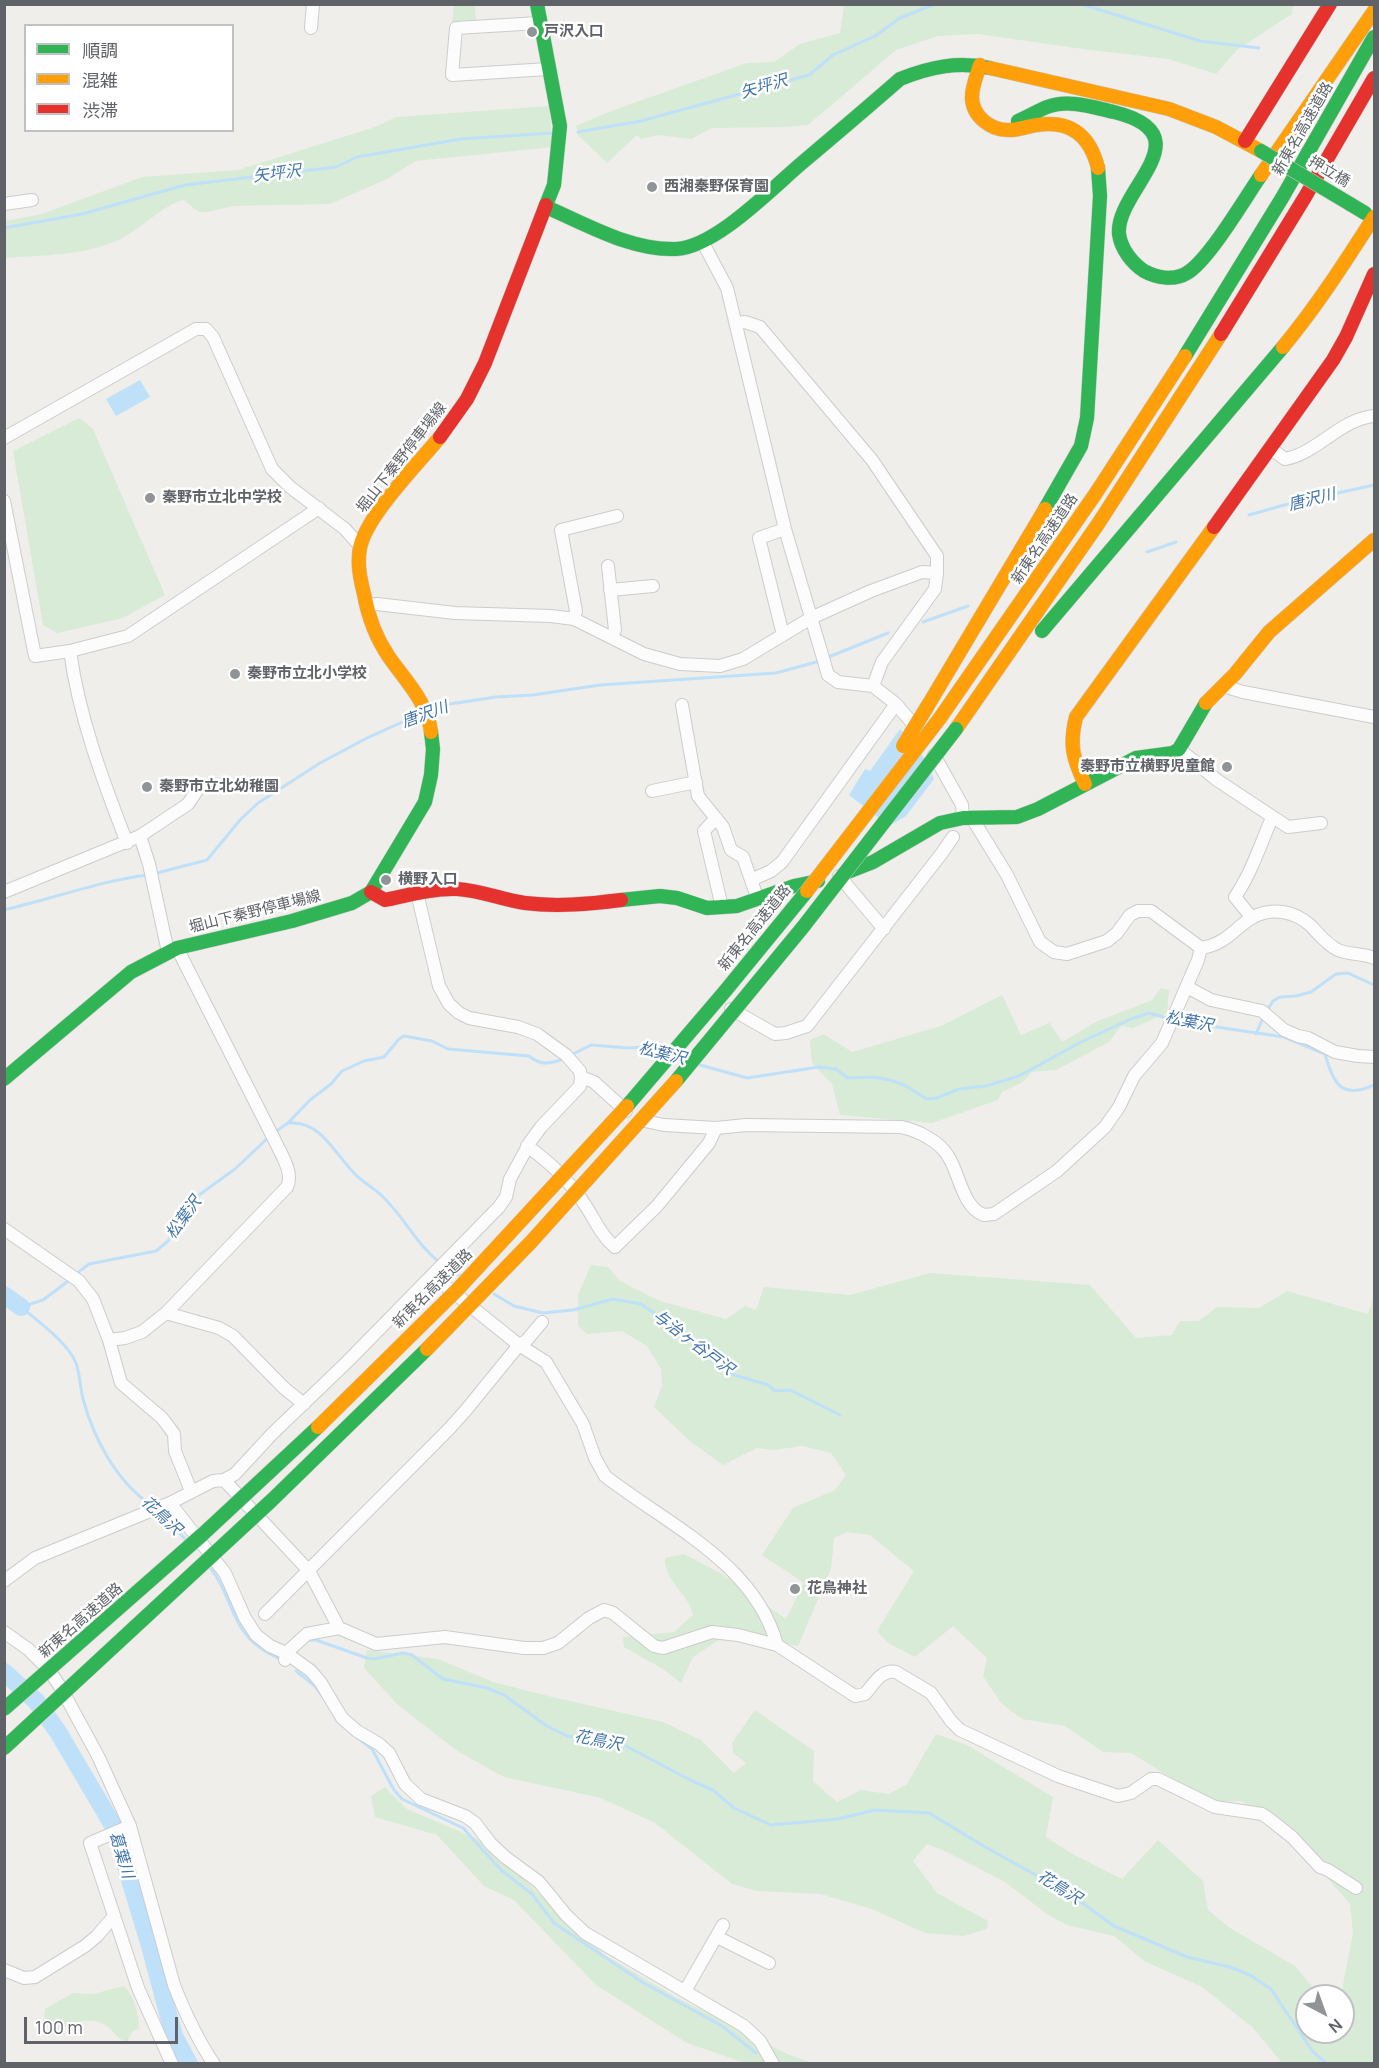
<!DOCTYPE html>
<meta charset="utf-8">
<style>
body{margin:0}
#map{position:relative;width:1379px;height:2068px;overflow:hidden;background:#efeeea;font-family:Manrope,"Noto Sans JP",sans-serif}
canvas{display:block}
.frame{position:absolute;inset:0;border:6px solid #5f6368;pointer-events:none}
.legend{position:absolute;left:24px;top:24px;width:210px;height:108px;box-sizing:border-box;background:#fff;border:2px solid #bfc1c3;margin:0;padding:8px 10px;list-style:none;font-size:18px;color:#5f6368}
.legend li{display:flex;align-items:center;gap:12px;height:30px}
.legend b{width:30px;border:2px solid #bfc1c3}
.north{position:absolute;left:1295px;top:1984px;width:60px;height:60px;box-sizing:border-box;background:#fff;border:2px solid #bfc1c3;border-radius:50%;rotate:139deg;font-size:16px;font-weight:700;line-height:24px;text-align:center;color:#5f6368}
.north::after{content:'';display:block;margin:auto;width:21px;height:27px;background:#919496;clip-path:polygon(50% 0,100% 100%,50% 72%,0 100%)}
.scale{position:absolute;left:24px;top:2017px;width:154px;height:27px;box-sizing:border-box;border:3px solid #5f6368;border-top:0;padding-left:8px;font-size:18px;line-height:21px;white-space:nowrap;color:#5f6368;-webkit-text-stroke:4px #fff;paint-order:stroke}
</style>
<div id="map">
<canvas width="1379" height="2068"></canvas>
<div class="frame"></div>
<ul class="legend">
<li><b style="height:8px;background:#30b455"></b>順調</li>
<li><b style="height:8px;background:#ff9f0a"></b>混雑</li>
<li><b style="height:8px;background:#e5322d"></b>渋滞</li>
</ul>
<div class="north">N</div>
<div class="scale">100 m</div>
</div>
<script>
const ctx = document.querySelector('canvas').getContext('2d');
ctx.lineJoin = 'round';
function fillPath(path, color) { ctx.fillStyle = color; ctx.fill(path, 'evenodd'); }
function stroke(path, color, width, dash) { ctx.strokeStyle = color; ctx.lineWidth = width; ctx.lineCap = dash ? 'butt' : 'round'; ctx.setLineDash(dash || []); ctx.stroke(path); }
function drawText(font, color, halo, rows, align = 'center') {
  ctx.font = font + ' Manrope,"Noto Sans JP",sans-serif'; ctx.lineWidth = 5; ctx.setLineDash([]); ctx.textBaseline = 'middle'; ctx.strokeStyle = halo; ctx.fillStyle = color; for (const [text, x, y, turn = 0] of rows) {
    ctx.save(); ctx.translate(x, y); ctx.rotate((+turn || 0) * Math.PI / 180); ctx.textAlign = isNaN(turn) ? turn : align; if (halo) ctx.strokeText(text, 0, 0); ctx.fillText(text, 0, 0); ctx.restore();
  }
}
fillPath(new Path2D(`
 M1293 4 1292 14 1237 50 1216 74 1168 59 1083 49 978 34 938 36 896 50 808 125 784 127 712 128 691 139 658 135 641 139 637 135 607 163 579 136 576 126 611 111 747 63 774 62 800 44 840 33 844 5Z
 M454 5H475L476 20H471V23L452 24Z
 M549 106 553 147 416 161 387 179 330 204 234 206C226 207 205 214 200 212 195 210 189 204 184 200 165 203 139 231 118 240 83 256 42 255 5 258V221L42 214 142 177 238 170 375 127 396 117Z
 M79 418 93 429 165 595 123 618 57 633 43 625 13 451Z
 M1161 988 1169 990 1167 1013 1133 1028 1121 1026 1109 1042 1056 1070 1032 1072 1023 1082 1002 1092 998 1100 932 1123 840 1115 832 1084 812 1063 810 1040 824 1034 852 1052 941 1026 1002 995 1021 1035 1050 1023 1062 1042 1098 1021 1152 1000Z
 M591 1265 608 1267 620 1281 660 1301 726 1319 745 1306 756 1310 764 1287 850 1295 930 1273 1090 1285 1136 1338 1172 1335 1180 1321H1199L1217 1307 1259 1308 1287 1291 1368 1314 1374 1297V2063H1282L1252 2027 1202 1987 1144 1961 1114 1936 1067 1925 1047 1914 1005 1882 947 1852 927 1844 913 1861 937 1893 988 1921 987 1929 964 1936 925 1933 872 1909 821 1894 757 1891 732 1884 655 1823 601 1798 504 1777 457 1751 397 1704 364 1668 367 1650 438 1659 493 1682 548 1696 663 1722 701 1740 734 1773 746 1763 733 1753 732 1743 755 1710 814 1751 813 1781 837 1802 861 1790 889 1794 907 1784 936 1734 967 1745 1053 1797 1046 1837 1069 1852 1122 1879 1158 1840 1203 1881 1208 1910 1230 1928 1295 1966 1320 1996H1307V2032H1343V1996H1334L1342 1990 1353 1933 1350 1904 1303 1849 1242 1801 1210 1802 1131 1753 1103 1752 1065 1726 1022 1719 1001 1703 983 1676 987 1658 953 1626 915 1657 888 1643 877 1631 914 1571 870 1535 847 1532 834 1538 831 1569 798 1646 728 1634 693 1657 681 1683 663 1669 624 1647 623 1637 674 1632 693 1615C688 1592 664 1582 665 1558L684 1554 722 1574 786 1619 804 1583 762 1555 793 1508 835 1490 846 1475 831 1453 803 1446 774 1450 757 1448 723 1465 692 1443 654 1407 662 1386 661 1369 647 1346 622 1331 587 1334 578 1326V1295Z
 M385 1787 407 1809 482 1841 605 1955 674 1996 787 2054 811 2063H745L687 2043 596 1985 514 1900 484 1886 437 1835 375 1817 371 1796Z
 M124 1986C134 1996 139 2014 139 2028L132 2032 127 2042C115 2039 113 2027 101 2023 92 2019 77 2021 69 2025 62 2028 60 2033 52 2032 47 2025 43 2018 45 2009L73 1993 93 1994Z`), '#d8ebd6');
fillPath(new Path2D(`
 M140 380 150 397 116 416 106 399Z
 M900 729 923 756 934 779 906 816 889 826 849 795 865 769 870 771Z`), '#bfe0f9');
stroke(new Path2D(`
 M1032 4H1055
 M1081 4 1200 41 1259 48
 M578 132 641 121 809 75 833 55 875 36 900 18 935 4
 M4 228 82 214 185 185 336 167 357 157 461 139 552 133
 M1249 515 1288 504 1374 485
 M1147 552 1176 542
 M923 622 968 606
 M826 658 888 633
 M432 709 443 705 496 697 533 695 600 685 776 673 820 661
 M153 874 207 860 240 820 258 803 320 763 367 738 420 714
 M4 910C52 899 99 881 147 875
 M1266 1012 1273 1001 1280 997 1296 996 1311 992 1336 974 1348 973 1374 985
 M1176 1021 1284 1037 1325 1054C1333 1083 1341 1100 1374 1085
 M1256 1034 1263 1018
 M571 1055 591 1045 629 1048 644 1047 663 1052
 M700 1065 747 1078 819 1067 836 1069 848 1078 873 1077 890 1080 904 1085 927 1099 937 1098 959 1089 986 1086 1019 1076 1081 1042 1131 1019 1149 1013 1170 1019
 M290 1123C320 1121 334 1152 353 1172 361 1181 372 1187 381 1195 403 1215 416 1244 439 1262
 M275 1132 288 1123 310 1100 331 1084 342 1071 364 1061 384 1057 399 1039 404 1036 432 1041 448 1049 529 1056C541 1066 551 1064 565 1058
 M444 1266 459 1275
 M76 1274 89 1264 156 1251 168 1241 190 1205 199 1195 235 1169 270 1136
 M494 1294 514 1306 543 1313 573 1310 613 1299 641 1304 686 1335 712 1361 731 1374 768 1385 775 1391 790 1390 840 1415
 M21 1307C38 1321 68 1343 76 1363 80 1374 80 1387 83 1399 94 1439 116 1481 151 1505
 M21 1307 43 1300 71 1279
 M159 1511 185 1539
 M211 1569C227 1588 230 1614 245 1633 253 1645 267 1653 280 1659L282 1658
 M307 1640H316L367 1658 374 1659 403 1653 412 1655 443 1679 487 1688 504 1695 547 1726 567 1736 624 1745 690 1780 713 1790 734 1808 771 1825 838 1819 875 1810 929 1813 987 1848 1070 1894 1114 1926 1187 1957 1230 1967 1250 1975 1271 1989 1313 2052 1327 2064
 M296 1671 315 1686 323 1697
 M358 1738 372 1749 394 1790 402 1799 463 1828 501 1870 532 1894 554 1923 642 1982 722 2026 756 2053`), '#bfe0f9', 3);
stroke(new Path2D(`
 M4 1295 21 1307
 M4 1672 36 1701 58 1732 114 1827 150 1946 174 2036 189 2064`), '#bfe0f9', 18);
const street = new Path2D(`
 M539 23 456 28 452 75 548 69
 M311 28 313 4
 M4 204 32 200
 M702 241 727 288 785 529 828 675 838 682 873 686 896 704 918 730
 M737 323 745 322 760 327 872 460 937 556V573L935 589 882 662 873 686
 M4 438 196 329H206L213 337 272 469 290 487 345 529 360 546
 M1271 449 1285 459C1318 453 1340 419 1374 416
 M4 501 35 656 70 651 128 636 319 508
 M608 566 615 630 611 637
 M610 590 653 586
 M366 605 377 604 455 613 551 616 574 619 644 654 680 664 720 666 743 659 811 618 871 591 922 572 937 573
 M574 619 576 611 561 530 617 516
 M783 635 759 538 785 529
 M70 651C79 717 103 781 127 843
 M1223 686 1243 692 1374 717
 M682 705 698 796 723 827 731 850 743 857 758 900
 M1179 749 1217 780 1288 827 1321 823
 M934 755 962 805 963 818
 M652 791 696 782
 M716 818 704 831 722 907
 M972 818 1007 875 1040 942 1054 952 1067 954 1107 941 1117 933 1130 915 1138 911H1151L1201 948C1227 944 1234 928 1253 917 1272 907 1294 911 1310 925 1319 934 1326 944 1338 950 1349 955 1363 953 1374 958
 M140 836 149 864 168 952
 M839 876 884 929
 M751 880 771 871 782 862 896 704
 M4 892 140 836 188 804 200 786
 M1252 918 1235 897C1252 872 1260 845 1272 818
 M1187 987 1211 1000 1262 1011 1284 1030 1298 1036 1308 1038 1335 1052 1358 1056 1374 1057
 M731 1009 775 1034 786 1033 807 1026 942 853 953 837
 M581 1077 594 1082 626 1111
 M640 1120 664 1125 716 1128 746 1125 901 1127C917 1130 939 1141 948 1156 960 1174 962 1207 984 1215L994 1214 1057 1171 1105 1127 1119 1107 1134 1076 1162 1043 1198 960 1201 948
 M527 1146C548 1161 569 1180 583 1202 594 1217 600 1235 615 1247L657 1206 709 1143 716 1128
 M4 1229 79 1281 93 1299 109 1340 121 1383 162 1418 174 1434 175 1451 191 1491
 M432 1275 519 1345 546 1362 583 1424 595 1458 605 1476C668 1525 755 1563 777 1645
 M166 1313 219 1328 233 1336 284 1388 304 1404
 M109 1340 125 1338 142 1332 166 1313 287 1187C294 1173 281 1154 275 1141L177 948
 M224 1480 309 1571 339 1628
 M170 1503 225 1573 245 1618 256 1635 270 1646 286 1653 311 1671 321 1683 342 1718 357 1731 379 1744 389 1753 405 1784 421 1799 465 1816 475 1823 491 1844 505 1857 539 1882 566 1915 585 1933 744 2026 760 2041 773 2064
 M4 1581 35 1558 170 1503 213 1481 224 1480 235 1474 272 1434 348 1361 499 1207 506 1197 510 1179 530 1142 541 1127 580 1086 581 1077 580 1071 566 1055 537 1034 518 1027 469 1018 459 1013 449 1004 439 986 417 893
 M265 1614 449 1429 466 1410 519 1345 526 1341 542 1322
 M4 1632 28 1649 49 1670 61 1688 98 1756 130 1826 174 1985C185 2013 197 2039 214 2064
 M285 1660 286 1653 307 1634 339 1628 376 1644 445 1637 524 1648H543L558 1643 589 1618 604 1610 613 1613 654 1646 663 1648 712 1632 738 1635 777 1645 855 1696 865 1694C874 1684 881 1669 896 1672L931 1693 951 1721 960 1730 1058 1776 1118 1796 1131 1793 1151 1779H1158L1215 1807 1262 1814 1268 1818 1292 1837 1320 1867 1328 1870 1356 1888
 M130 1826 90 1843 138 1988 172 2064
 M717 1937 769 1963
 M4 1970 24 1978 35 1977 85 1946 97 1936 114 1916
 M685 1991 723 1925`);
const fast = new Path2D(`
 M537 4 560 126 554 185 546 205
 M1018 121C1028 117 1037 111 1047 107 1069 99 1092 107 1114 112 1207 135 1115 190 1119 234 1121 249 1132 263 1144 271 1157 278 1174 281 1187 273 1209 260 1245 198 1261 175
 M1350 204 1365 213
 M546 207C586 224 631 251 676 249 716 247 772 188 803 162 835 135 868 107 900 79 930 67 958 61 990 68
 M1185 356 1282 198 1374 37
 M1045 509 1081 446 1087 418 1100 196 1098 168
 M1042 631 1283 347
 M845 873 873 862 940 823 963 818 1017 817 1038 809 1136 758 1173 753 1179 749 1206 703
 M621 900 660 896 677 898 707 908 737 906 794 886 818 881
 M4 1079 131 972 177 948 292 921 352 903 371 892 425 802 431 775 433 749 431 732`);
const slow = new Path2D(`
 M980 65C977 75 972 86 972 97 972 116 991 131 1010 130 1019 130 1028 126 1037 125 1071 120 1090 136 1098 168
 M990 68 1169 109 1216 127 1261 151
 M1261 175 1374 11
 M1283 347C1317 306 1345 262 1374 217
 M1206 703 1235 674 1269 632 1374 540
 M927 707 1045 509
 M940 718 1096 493 1185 356
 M956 729 1098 524 1221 334
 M431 732C428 703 405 680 389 657 376 638 368 616 364 594 360 578 357 564 360 548 366 516 418 464 440 437
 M1085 784C1073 759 1069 745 1076 717L1214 527`);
const jam = new Path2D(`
 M1245 141 1330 4
 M1221 334 1305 197 1374 78
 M440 437 467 399 485 363 546 205
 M1214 527 1333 360 1346 337 1374 274
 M371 892 385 900C409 895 433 888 457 889 480 890 502 900 525 903 557 907 589 904 621 900`);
stroke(street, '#cbcccc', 14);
stroke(fast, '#cacacb', 15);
stroke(slow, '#cacacb', 15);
stroke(jam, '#cacacb', 15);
stroke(street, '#fdfcfc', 12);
stroke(fast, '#30b455', 14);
stroke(slow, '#ff9f0a', 14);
stroke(jam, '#e5322d', 14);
const fastBridge = new Path2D(`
 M1261 151 1350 204
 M676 1081 803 927 956 729
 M627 1106 726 990 807 891
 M4 1709 203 1534 318 1427
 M4 1748 272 1500 427 1349`);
const slowBridge = new Path2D(`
 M903 746 927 707
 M807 891 940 718
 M427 1349 531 1242 676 1081
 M318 1427 458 1289 627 1106`);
stroke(fastBridge, '#cacacb', 15, []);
stroke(slowBridge, '#cacacb', 15, []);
stroke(fastBridge, '#30b455', 14);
stroke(slowBridge, '#ff9f0a', 14);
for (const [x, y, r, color] of [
 [532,32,6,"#919496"],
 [652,187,6,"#919496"],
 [150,498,6,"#919496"],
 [235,674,6,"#919496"],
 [1227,767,6,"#919496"],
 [147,787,6,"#919496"],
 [386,880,6,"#919496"],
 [795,1589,6,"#919496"]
]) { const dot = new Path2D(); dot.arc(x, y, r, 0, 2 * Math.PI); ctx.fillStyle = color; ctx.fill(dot); stroke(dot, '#fff', 2); }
drawText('bold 15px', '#5f6368', '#fff', [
 ["戸沢入口",544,32],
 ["西湘秦野保育園",664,187],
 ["秦野市立北中学校",162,498],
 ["秦野市立北小学校",247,674],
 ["秦野市立横野児童館",1215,767,"right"],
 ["秦野市立北幼稚園",159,787],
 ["横野入口",398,880],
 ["花鳥神社",807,1589]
], 'left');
drawText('15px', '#5f6368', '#fff', [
 ["新東名高速道路",1303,129,-60],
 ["押立橋",1329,172,31],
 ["堀山下秦野停車場線",402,458,-52],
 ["新東名高速道路",1045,539,-56],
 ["堀山下秦野停車場線",255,912,-14],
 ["新東名高速道路",755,928,-51],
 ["新東名高速道路",433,1289,-45],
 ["新東名高速道路",81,1621,-41]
]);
drawText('italic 16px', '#4174aa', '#fff', [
 ["矢坪沢",764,87,-16],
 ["矢坪沢",277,174,-7],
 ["唐沢川",1312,500,-14],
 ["唐沢川",425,715,-20],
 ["松葉沢",1189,1022,11],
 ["松葉沢",662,1054,14],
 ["松葉沢",184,1218,-54],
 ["与治ヶ谷戸沢",693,1343,37],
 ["花鳥沢",161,1516,43],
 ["花鳥沢",598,1741,11],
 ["葛葉川",121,1855,73],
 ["花鳥沢",1059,1888,32]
]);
</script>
